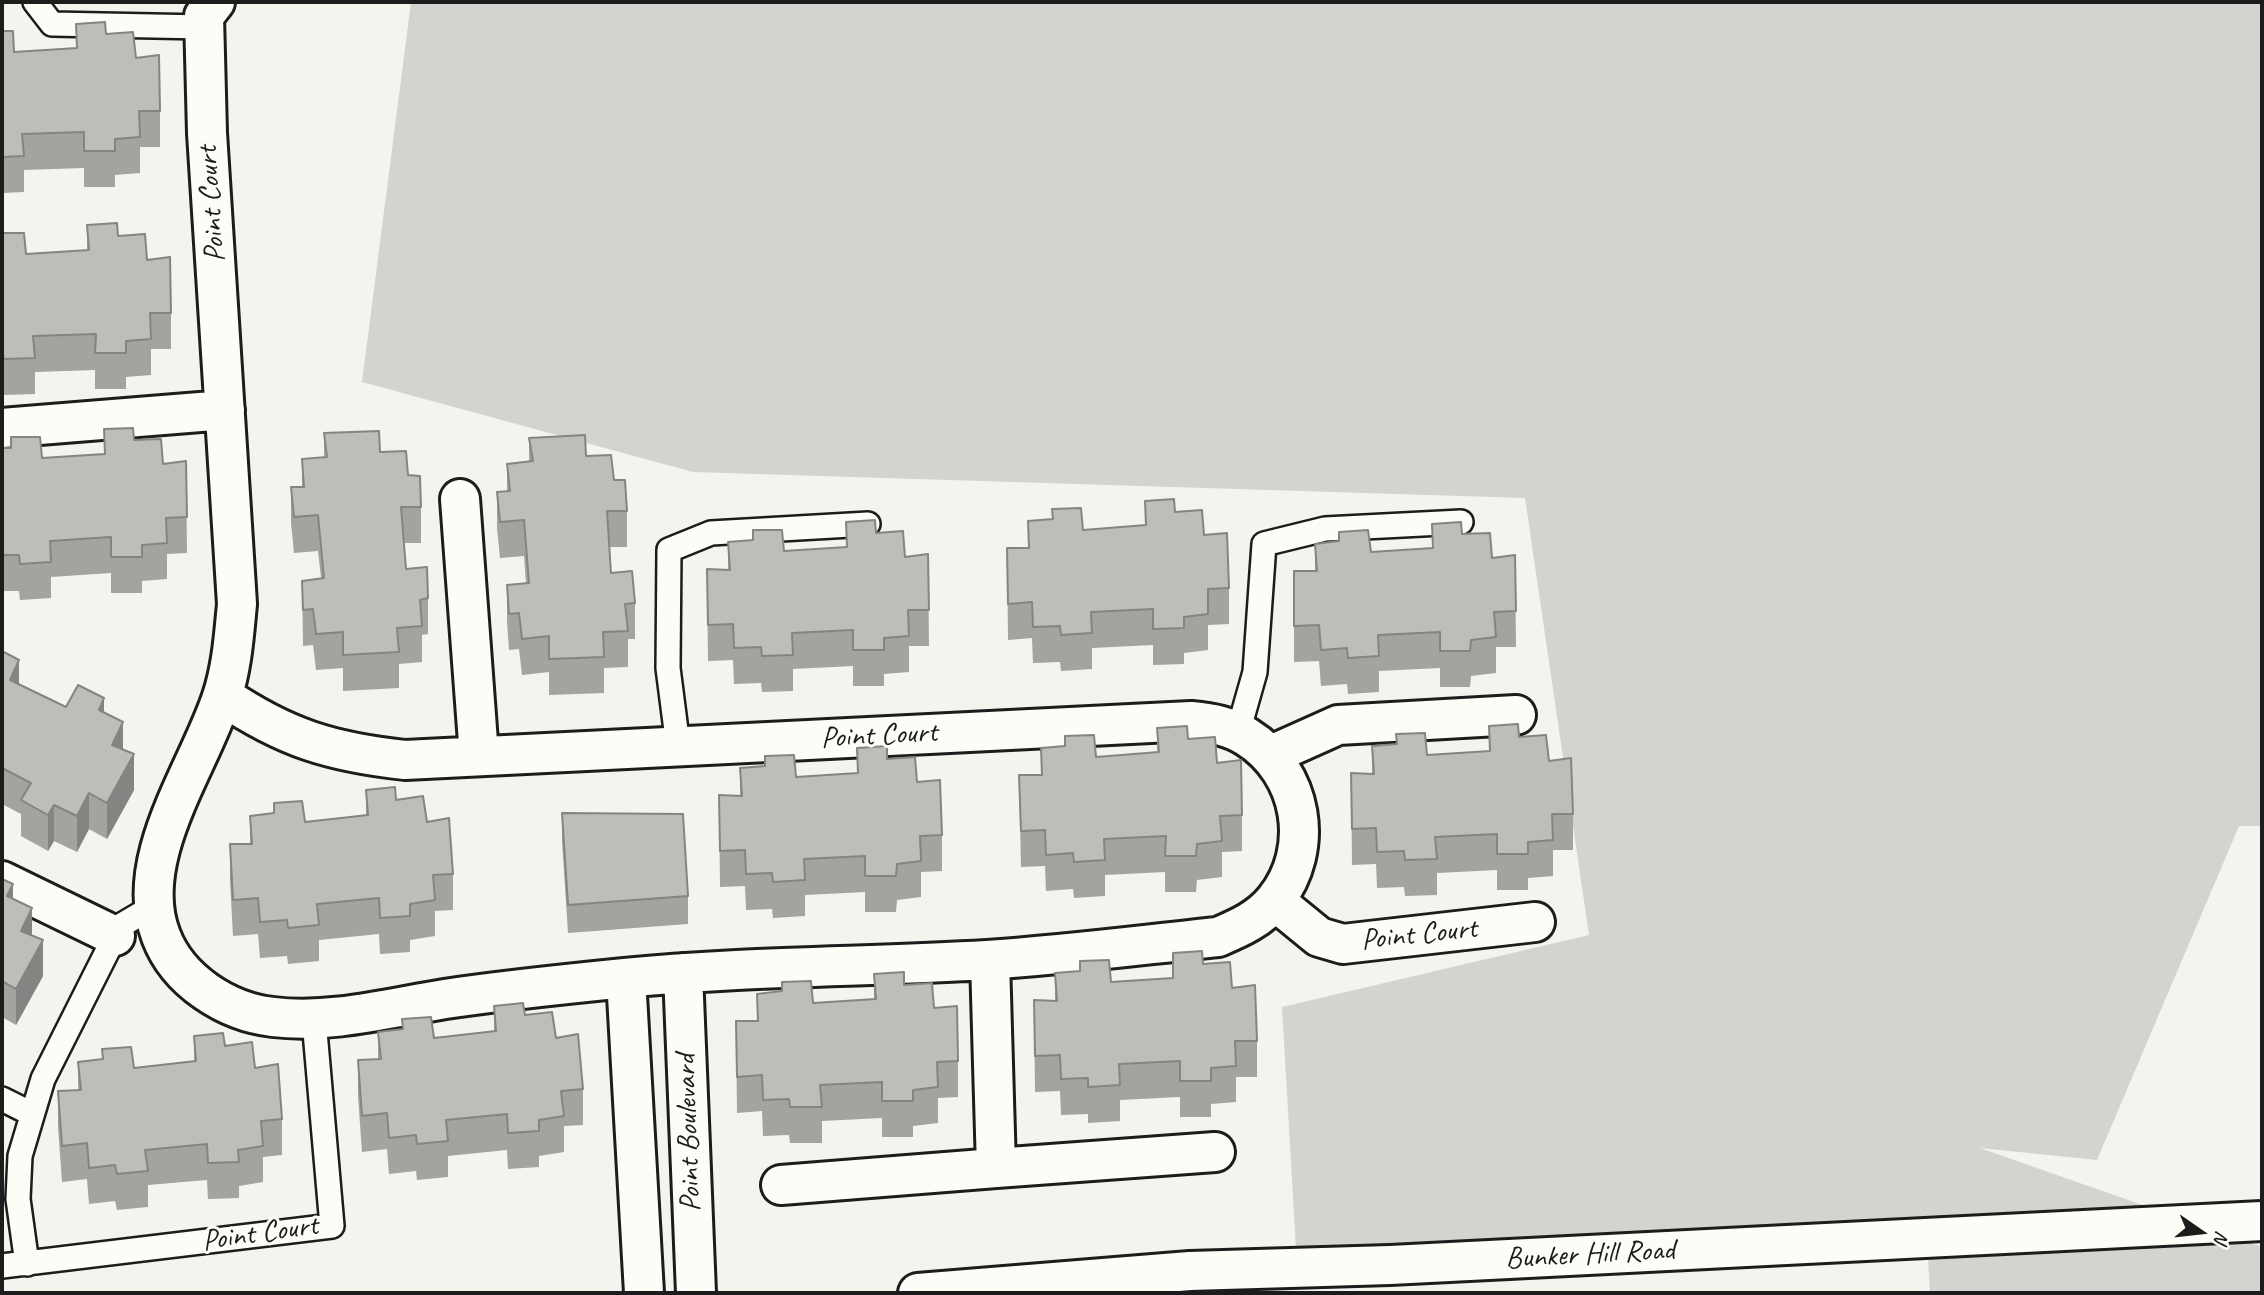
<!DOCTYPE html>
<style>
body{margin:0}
#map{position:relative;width:2264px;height:1295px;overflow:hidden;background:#f4f3ee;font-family:Caveat,sans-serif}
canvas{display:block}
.frame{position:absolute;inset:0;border:4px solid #1c1c1c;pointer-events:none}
.north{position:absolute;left:2166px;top:1197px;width:70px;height:70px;-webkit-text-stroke:5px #fdfcf7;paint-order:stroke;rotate:104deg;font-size:19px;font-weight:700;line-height:28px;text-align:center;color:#1c1c1c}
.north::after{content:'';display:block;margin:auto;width:24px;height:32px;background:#1c1c1c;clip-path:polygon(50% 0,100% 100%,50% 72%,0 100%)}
</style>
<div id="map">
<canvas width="2264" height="1295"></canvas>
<div class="frame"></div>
<div class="north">N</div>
</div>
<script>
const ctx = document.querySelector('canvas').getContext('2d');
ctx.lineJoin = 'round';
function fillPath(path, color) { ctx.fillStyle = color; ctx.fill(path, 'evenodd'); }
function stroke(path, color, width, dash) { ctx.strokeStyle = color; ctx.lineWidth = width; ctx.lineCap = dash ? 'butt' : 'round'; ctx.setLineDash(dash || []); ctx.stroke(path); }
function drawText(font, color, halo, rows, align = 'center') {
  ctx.font = font + ' Caveat,sans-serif'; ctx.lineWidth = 6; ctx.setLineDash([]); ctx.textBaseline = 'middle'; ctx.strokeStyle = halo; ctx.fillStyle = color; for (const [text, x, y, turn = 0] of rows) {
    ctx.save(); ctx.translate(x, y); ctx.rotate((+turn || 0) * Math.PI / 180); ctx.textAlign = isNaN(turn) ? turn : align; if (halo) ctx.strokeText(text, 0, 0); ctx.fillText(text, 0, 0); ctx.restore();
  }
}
fillPath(new Path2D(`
 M411 2H2262V826H2239L2097 1160 1980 1148 2262 1247V1293H1930L1928 1256 1297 1266 1282 1007 1589 935 1525 498 693 472 362 382Z`), '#d4d3cf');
const lane = new Path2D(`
 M35 2 52 24 204 27
 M1238 732 1255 672 1264 544 1325 529 1461 522
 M678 746 668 668 669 550 711 533 868 524
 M2 1099 32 1114
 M27 1264 18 1199 20 1156 43 1079 120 926 154 906
 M2 1266 332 1226 314 1020`);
const street = new Path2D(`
 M215 2 204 16 207 133 237 604C234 635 232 667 222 697 199 768 131 859 161 936 178 981 227 1012 273 1017 330 1024 389 1008 445 999 505 990 565 984 625 978 745 966 866 967 987 960 1064 955 1141 945 1218 937 1239 928 1260 919 1275 900 1316 849 1303 772 1247 737 1230 726 1211 723 1191 721L405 760C331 752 285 738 223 696
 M2 428 225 410
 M460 499 479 756
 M1271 755 1338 725 1516 715
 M2 881 115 936
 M1275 901 1319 937 1343 944 1535 922
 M683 973 696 1293
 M626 978 644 1293
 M996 1168 1215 1152
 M781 1185 996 1168 990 960
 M918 1293 1190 1271 1390 1265 2262 1221`);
stroke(lane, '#1c1c1c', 28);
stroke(street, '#1c1c1c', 44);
stroke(lane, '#fdfcf7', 23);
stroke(street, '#fdfcf7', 38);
fillPath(new Path2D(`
 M76 24 106 34 136 58 160 111V147H140V173L115 175V187H84V168L24 170V192L2 193V31L14 52 76 48Z
 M87 225 118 236 147 260 171 313V349H151V375L126 377V389H95V370L35 372V394L4 395 2 386V233L26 254 87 250Z
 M104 429 134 440 163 464 186 461 187 553 167 554V579L142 581V593H111V573L51 577V598L20 600 19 591H2V448L42 458 104 454Z
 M324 433 380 452 408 475 421 507V543H404L406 569 428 598V634L422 635V662L399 664V688L343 691V668L316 670 313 645 303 646 302 581 321 578 318 551 294 553 291 523V487H302V459L324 457Z
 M529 438 586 456 614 480 627 511V547H609L611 573 635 603V639H628V667L604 668V693L549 695V672L522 675 519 649 509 650 507 621V585L526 583 524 556 500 558 497 528V492L507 491V464L529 461Z
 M1145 501 1175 512 1204 535 1229 588V624L1208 625V650L1184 653V664L1153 665V645L1092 648V669L1061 671 1060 662 1033 663 1032 638 1008 640 1007 548H1028V521L1052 519 1083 530 1145 525Z
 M846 522 876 533 905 557 928 554 929 646H909V672L884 674V686H853V666L793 669V691L762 692 761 683 734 684 733 660 708 661 707 569 728 570V542L753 540V530L784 551 846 547Z
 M1432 524 1462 534 1492 558 1515 555 1516 647H1496V673L1471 676 1470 687H1440V668L1379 671V692L1348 694 1347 684 1321 686 1319 661 1294 662V571H1315V544L1371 552 1432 548Z
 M2 651 19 684 66 707 104 712 123 750 134 790 107 839 89 829 77 852 54 841 48 851 21 836V814L2 804Z
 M1489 726 1519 737 1549 761 1573 814V850H1553V876L1528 878V890H1497V870L1437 873V895L1405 896 1404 887 1377 888 1376 864 1352 865 1351 773 1372 774V746L1427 755 1489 751Z
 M1157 728 1188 739 1217 763 1242 815V851L1222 852V877L1197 880 1196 892H1165V872L1105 875V896L1074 898 1073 889 1046 891 1045 866 1021 867 1019 775H1041V748L1096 757 1157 753Z
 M857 748 887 759 917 782 942 835V871L921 872V897L897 900 896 912H865V892L805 895V916L773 918 772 909 746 910 745 886 720 887 719 795 740 796V768L796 777 857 773Z
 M366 790 396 800 427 822 453 874V910L435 911V936L410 940V952L380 954 379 934 319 940V961L288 964 287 956 260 958 258 934 233 936 230 880V844H250V816L274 813V803L305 822 366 815Z
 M562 813 688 896V924L568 933 562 841Z
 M2 879 32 935 43 976 16 1025 2 1017Z
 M1173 953 1203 964 1232 988 1257 1041V1077H1236V1102L1211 1104V1117H1180V1097L1120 1100V1121L1088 1123V1114L1061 1115 1060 1091 1035 1092 1034 1000 1055 1001V973L1111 982 1173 978Z
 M874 974 904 985 934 1008 958 1061V1097L938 1098V1123L913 1126V1137H882V1118L822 1121V1143H790L789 1135 763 1136 762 1111 737 1113 736 1021H757V994L813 1003 874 999Z
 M494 1006 525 1015 556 1038 583 1089V1125L564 1126V1152L539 1156V1167L508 1169 507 1150 448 1156V1177L417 1180 416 1171 389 1174 387 1149 362 1152 358 1096V1060H378V1032L402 1029V1019L434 1038 494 1031Z
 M194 1036 225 1046 255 1068 282 1119V1155L263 1157V1182L239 1186V1198L208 1199 207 1180 148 1185V1207L117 1210 115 1201 89 1204 87 1179 62 1182 58 1127V1091L78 1090V1062L102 1059V1049L134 1068 194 1061Z`), '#a3a3a0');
fillPath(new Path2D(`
 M19 660V696L10 680Z
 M104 698V734L99 710Z
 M123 722V758L112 745Z
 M134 754V790L107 839V803Z
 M89 793V829L77 852V816Z
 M54 805V841L48 851V815Z
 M13 884V920L7 896Z
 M32 908V944L21 931Z
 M43 940V976L16 1025V989Z`), '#858482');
const building = new Path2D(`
 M105 22 106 34 133 32 136 58 159 55 160 111H139L140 137 115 139V151H84V132L22 134 24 156 2 157V31H13L14 52 77 48 76 24Z
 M117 223 118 236 145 234 147 260 170 257 171 313H150L151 339 126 341V353H95L96 334 33 336 35 358 4 359 2 350V233H24L26 254 89 250 87 225Z
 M133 428 134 440 161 439 163 464 186 461 187 517 166 518 167 543 142 545V557H111V537L50 541 51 562 20 564 19 555H2V448H11V437H40L42 458 105 454 104 429Z
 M379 431 380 452 406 451 408 475 420 476 421 507H401L406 569 427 567 428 598 420 600 422 626 397 628 399 652 343 655V632L316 634 313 609 303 610 302 581 324 578 318 515 294 517 291 487H304L302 459 327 457 324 433Z
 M585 435 586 456 611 455 614 480H625L627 511H607L611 573 632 571 635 603 625 604 628 631 603 632 604 657 549 659V636L522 639 519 613 509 614 507 585 529 583 524 520 500 522 497 492 510 491 507 464 533 461 529 438Z
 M1174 499 1175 512 1202 510 1204 535 1227 533 1229 588 1208 589V614L1184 617V628L1153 629V609L1091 612 1092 633 1061 635 1060 626 1033 627 1032 602 1008 604 1007 548H1029L1028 521 1053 519 1052 509 1081 508 1083 530 1146 525 1145 501Z
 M875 520 876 533 903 531 905 557 928 554 929 610H908L909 636 884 638V650H853V630L792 633 793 655 762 656 761 647 734 648 733 624 708 625 707 569 730 570 728 542 753 540V530H782L784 551 847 547 846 522Z
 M1461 522 1462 534 1490 533 1492 558 1515 555 1516 611 1494 612 1496 637 1471 640 1470 651H1440V632L1378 635 1379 656 1348 658 1347 648 1321 650 1319 625 1294 626V571H1317L1315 544 1339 541V532L1368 530 1371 552 1433 548 1432 524Z
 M2 651 19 660 10 680 66 707 78 685 104 698 99 710 123 722 112 745 134 754 107 803 89 793 77 816 54 805 48 815 21 800 31 783 2 768Z
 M1518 724 1519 737 1546 735 1549 761 1571 758 1573 814H1552L1553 840 1528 842V854H1497V834L1435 837 1437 859 1405 860 1404 851 1377 852 1376 828 1352 829 1351 773 1374 774 1372 746 1397 744 1396 734 1425 733 1427 755 1490 751 1489 726Z
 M1187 726 1188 739 1215 737 1217 763 1241 760 1242 815 1220 816 1222 841 1197 844 1196 856H1165L1166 836 1104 839 1105 860 1074 862 1073 853 1046 855 1045 830 1021 831 1019 775H1042L1041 748 1065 746V736L1094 735 1096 757 1159 752 1157 728Z
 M887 746V759L915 757 917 782 940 780 942 835 920 836 921 861 897 864 896 876H865V856L804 859 805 880 773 882 772 873 746 874 745 850 720 851 719 795 742 796 740 768 765 766V756L794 755 796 777 858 773 857 748Z
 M395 787 396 800 423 796 427 822 449 818 453 874 433 875 435 900 410 904V916L380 918 379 898 317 904 319 925 288 928 287 920 260 922 258 898 233 900 230 844H252L250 816 274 813V803L302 801 305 822 368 815 366 790Z
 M562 813 683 814 688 896 568 905Z
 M2 879 13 884 7 896 32 908 21 931 43 940 16 989 2 981Z
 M1202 951 1203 964 1230 962 1232 988 1255 985 1257 1041H1235L1236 1066 1211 1068V1081H1180V1061L1119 1064 1120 1085 1088 1087V1078L1061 1079 1060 1055 1035 1056 1034 1000 1057 1001 1055 973 1080 971V961L1109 960 1111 982 1173 978V953Z
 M904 972V985L932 983 934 1008 957 1006 958 1061 937 1062 938 1087 913 1090V1101H882V1082L820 1085 822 1107H790L789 1099 763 1100 762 1075 737 1077 736 1021H758L757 994 782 991V982L811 981 813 1003 876 999 874 974Z
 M523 1003 525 1015 552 1012 556 1038 578 1034 583 1089 561 1091 564 1116 539 1120V1131L508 1133 507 1114 446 1120 448 1141 417 1144 416 1135 389 1138 387 1113 362 1116 358 1060 381 1059 378 1032 403 1029 402 1019 431 1017 434 1038 496 1031 494 1006Z
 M223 1033 225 1046 252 1042 255 1068 278 1064 282 1119 261 1121 263 1146 238 1150 239 1162 208 1163 207 1144 145 1150 148 1171 117 1174 115 1165 89 1168 87 1143 62 1146 58 1091 81 1090 78 1062 103 1059 102 1049 131 1047 134 1068 196 1061 194 1036Z`);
fillPath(building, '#bebdba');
stroke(building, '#858482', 2);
drawText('30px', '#1c1c1c', '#fdfcf7', [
 ["Point Court",212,204,-94],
 ["Point Court",879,736,-3],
 ["Point Court",1419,935,-6],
 ["Point Boulevard",689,1133,-92],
 ["Point Court",260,1234,-8],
 ["Bunker Hill Road",1590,1255,-3]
]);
</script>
